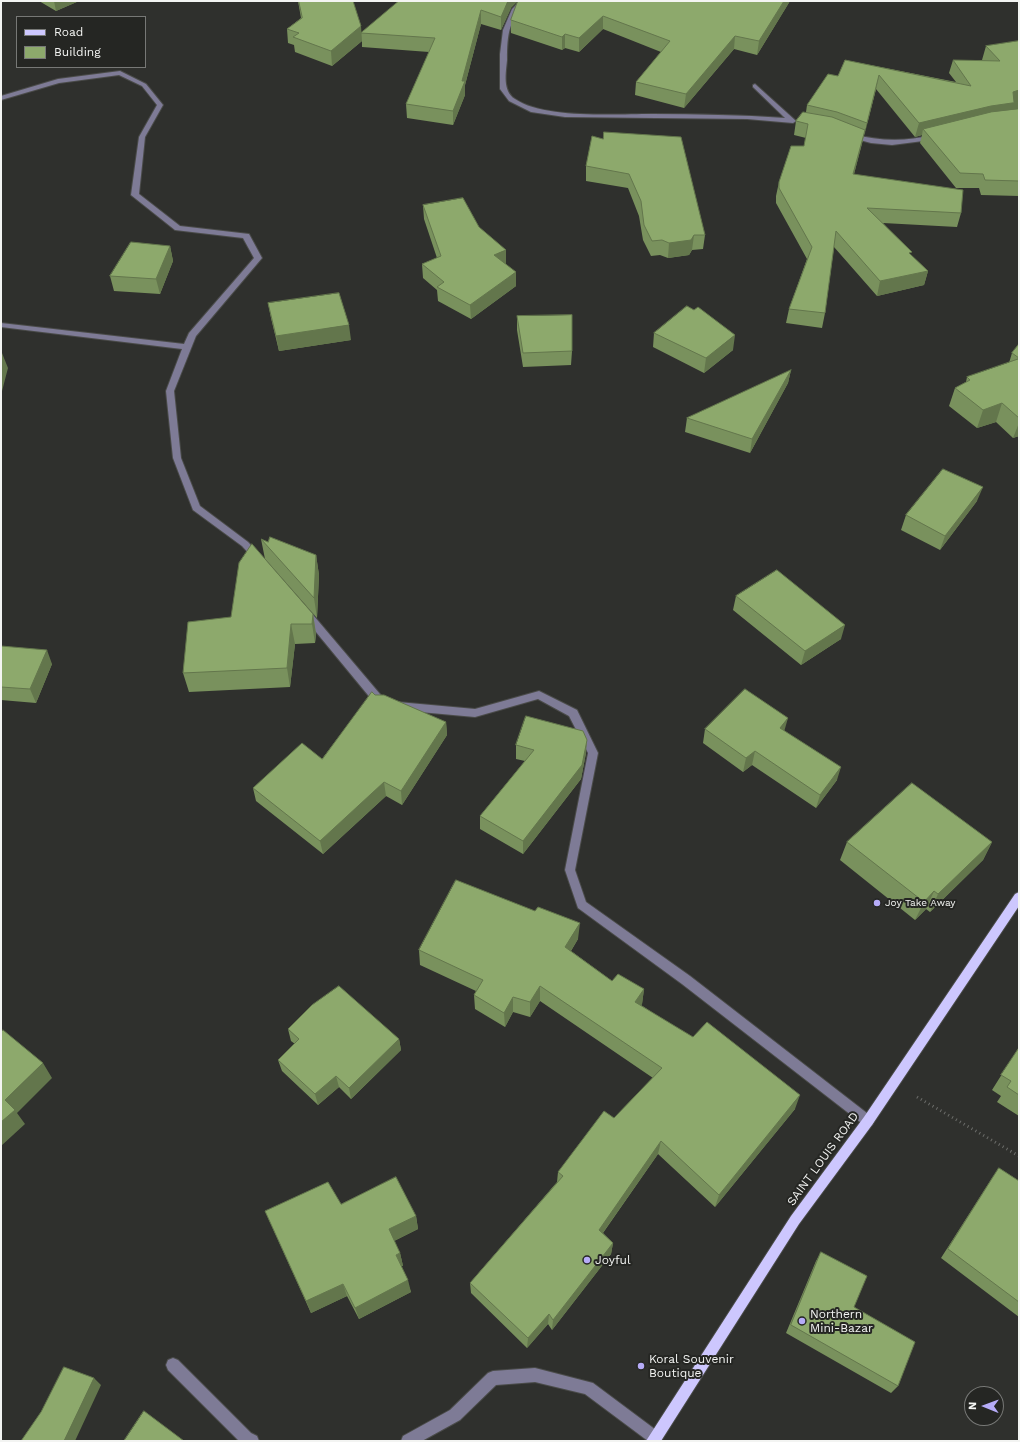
<!DOCTYPE html>
<style>
body{margin:0}
#map{position:relative;width:1020px;height:1442px;overflow:hidden;background:#2f302d;font-family:"Work Sans",sans-serif}
canvas{display:block}
.frame{position:absolute;inset:0;border:2px solid #f3f4f2;pointer-events:none}
.legend{position:absolute;left:16px;top:16px;width:130px;height:52px;box-sizing:border-box;background:#252623;border:1px solid #777876;margin:0;padding:5px 7px;list-style:none;font-size:12px;color:#f3f4f2}
.legend li{display:flex;align-items:center;gap:8px;height:20px}
.legend b{width:20px;border:1px solid #777876}
.north{position:absolute;left:964px;top:1386px;width:40px;height:40px;box-sizing:border-box;background:#252623;border:1px solid #777876;border-radius:50%;rotate:271deg;font-size:11px;font-weight:700;line-height:16px;text-align:center;color:#f3f4f2}
.north::after{content:'';display:block;margin:auto;width:14px;height:18px;background:#b6acf8;clip-path:polygon(50% 0,100% 100%,50% 72%,0 100%)}
</style>
<div id="map">
<canvas width="1020" height="1442"></canvas>
<div class="frame"></div>
<ul class="legend">
<li><b style="height:5px;background:#cdc7fe"></b>Road</li>
<li><b style="height:11px;background:#8da96c"></b>Building</li>
</ul>
<div class="north">N</div>
</div>
<script>
const ctx = document.querySelector('canvas').getContext('2d');
ctx.lineJoin = 'round';
function stroke(path, color, width, dash) { ctx.strokeStyle = color; ctx.lineWidth = width; ctx.lineCap = dash ? 'butt' : 'round'; ctx.setLineDash(dash || []); ctx.stroke(path); }
function fillPath(path, color) { ctx.fillStyle = color; ctx.fill(path, 'evenodd'); }
function drawText(font, color, halo, rows, align = 'center') {
  ctx.font = font + ' "Work Sans",sans-serif'; ctx.lineWidth = 4; ctx.setLineDash([]); ctx.textBaseline = 'middle'; ctx.strokeStyle = halo; ctx.fillStyle = color; for (const [text, x, y, turn = 0] of rows) {
    ctx.save(); ctx.translate(x, y); ctx.rotate((+turn || 0) * Math.PI / 180); ctx.textAlign = isNaN(turn) ? turn : align; if (halo) ctx.strokeText(text, 0, 0); ctx.fillText(text, 0, 0); ctx.restore();
  }
}
const minor = new Path2D(`
 M520 1H526C509 22 507 33 507 60 506 72 502 91 515 99 544 119 615 114 652 114 696 114 741 115 785 118L753 87V85L755 84 796 121 793 123 747 119 565 117 531 112 509 101 500 89V54L503 30 512 9Z
 M120 71 146 84 163 105 145 137 139 194 180 226 249 234 262 258 196 336 174 391 181 458 200 506 248 542 263 558 258 561 255 560 242 546 193 510 173 458 166 391 182 349 1 327V323L184 344 189 333 254 258 243 238 175 230 131 195 139 137 157 105 142 86 119 75 59 83 1 100V96L58 79Z
 M851 134C880 141 904 142 933 135L936 137 923 141 892 145 871 143 849 137V135Z
 M305 608 308 609 385 700 386 703 385 706H377L302 615 300 612Z
 M539 691 577 710 598 753 575 870 586 902 690 976 872 1117 874 1121 872 1125 868 1127 864 1125 682 984 578 908 565 870 588 753 569 716 538 699 475 717 398 710 394 709 393 706 394 703 398 702 475 709Z
 M173 1358 178 1360 251 1433 257 1436 259 1441H239L168 1370 166 1365 168 1360Z
 M535 1368 593 1383 660 1433 662 1438 661 1441H648L585 1394 535 1382 496 1385 460 1420 422 1441H401L403 1436 450 1410 488 1373 493 1371Z`);
const major = new Path2D(`
 M1019 892V906L872 1125 799 1224 661 1441H646L791 1216 864 1117 1015 894Z`);
stroke(minor, '#4a4b49', 2);
stroke(major, '#4a4b49', 2);
stroke(new Path2D(`
 M917 1097 1019 1156`), '#6c6d6a', 3, [1, 3.5]);
fillPath(minor, '#7e7b96');
fillPath(major, '#cdc7fe');
fillPath(new Path2D(`
 M39 1H79L56 11Z
 M298 1H353L361 33 399 1 511 8 501 30 481 24 465 85V95L453 125 407 118 406 104 429 52 362 47V41L332 66 295 52 294 45 288 43 287 29 301 18Z
 M790 1 757 55 734 49 684 108 635 95 636 82 661 52 603 29 579 52 565 48 562 50 511 33V20Z
 M1019 41 1018 109H1019V196L981 195 979 188H956L920 143 922 135 915 137 876 89 854 174 961 213 957 227 883 223 912 256 928 271 924 285 877 296 834 247 825 313 822 328 786 323 789 309 807 259 776 203V196L779 182 804 146 806 138 794 135 796 121 806 112 807 105 838 76 845 60 956 82 949 73 953 60H983H982L986 46Z
 M592 136 705 235 703 249 692 250 689 255 668 258 660 255 651 256 643 240 639 216 628 188 586 181V166Z
 M423 205 479 227 506 264 516 286 471 319 438 301 437 290 423 278 422 264 437 258 424 219Z
 M170 246 173 261 160 294 114 291 110 276Z
 M268 303 351 340 279 351 271 318Z
 M517 316 572 351 571 365 523 367 517 330Z
 M654 333 733 350 704 373 653 347Z
 M1019 344V436L1013 438 996 422 977 428 949 406 955 388 966 382 967 377 1009 363 1012 353Z
 M791 370 788 383 750 453 685 432 687 418Z
 M977 501 940 550 901 530 906 515Z
 M261 539 268 542 316 555 319 575 317 618 265 559Z
 M736 596 841 639 801 665 733 610Z
 M313 614 316 634 315 643 295 644 290 687 189 692 183 673Z
 M1 646 52 664 36 703 1 700Z
 M375 695 446 722 447 735 402 805 386 796 323 854 256 801 253 788 322 759Z
 M705 729 784 731 837 780 816 808 752 765 743 772 703 743Z
 M516 745 586 753 581 779 523 854 480 829V816L525 761 516 759Z
 M847 842H992L983 860 930 912 926 909 915 920 840 860Z
 M578 939 571 951 612 981 644 989 642 1004 641 1005 795 1109 715 1207 658 1154 603 1233 613 1243 611 1254 552 1330 548 1324 527 1348 471 1293 470 1283 557 1182 558 1172 614 1118 653 1078 540 1001 530 1017 513 1012 505 1027 475 1009 474 995 476 991 420 965 419 950Z
 M288 1029 399 1039 401 1050 351 1099 339 1087 318 1105 282 1071 278 1060 295 1044 291 1041Z
 M1019 1047V1116L997 1102 1001 1096 992 1090Z
 M999 1168 1019 1181V1317L941 1258 992 1178Z
 M341 1204 416 1216 418 1229 394 1241 400 1253 403 1266H401L411 1292 359 1319 347 1296 311 1313 265 1211Z
 M821 1252 854 1307 898 1386 891 1393 786 1333 816 1261Z`), '#79915d');
fillPath(new Path2D(`
 M54 1H79L56 11Z
 M508 1H518L511 8 501 30V17Z
 M784 1H790L757 55 759 41Z
 M481 10V24L465 85V95L453 125V111L462 81Z
 M603 16V29L579 52V38Z
 M361 26 362 41 332 66 331 51Z
 M565 34V48L562 50V37Z
 M735 36 734 49 684 108 686 94Z
 M879 75 876 89 864 137 867 123Z
 M1019 90V104L1016 116 923 129 922 135 915 137 919 123 1013 92Z
 M865 130 862 144 850 189 853 174Z
 M694 235 692 250 689 255 668 258 669 243Z
 M170 246 173 261 160 294 156 279Z
 M506 250V264L494 269V255Z
 M928 271 924 285 877 296 880 281Z
 M516 272V286L471 319 470 305Z
 M349 325 351 340 279 351 276 336Z
 M735 335 733 350 704 373 706 358Z
 M2 353 8 368 1 395V359Z
 M791 370 788 383 750 453 752 439Z
 M1002 403 996 422 977 428 983 410Z
 M1019 423V436L1013 438Z
 M983 487 977 501 940 550 945 536Z
 M316 555 319 575 317 618 314 598Z
 M313 614 316 634 315 643 312 624Z
 M291 624 295 644 290 687 287 668Z
 M845 625 841 639 801 665 805 651Z
 M47 650 52 664 36 703 30 689Z
 M788 718 784 732 780 728Z
 M446 722 447 735 402 805 401 791Z
 M587 740 586 753 581 779 523 854V841Z
 M755 751 752 765 743 772 746 758Z
 M841 767 837 780 816 808 820 795Z
 M384 782 386 796 323 854 320 841Z
 M992 842 983 860 930 912 938 894Z
 M934 891 926 909 915 920 924 902Z
 M580 923 578 939 564 962 565 947Z
 M540 986V1001L530 1017V1002Z
 M644 989 642 1004 633 1017 635 1002Z
 M513 997V1012L505 1027 504 1013Z
 M399 1039 401 1050 351 1099 349 1088Z
 M43 1063 52 1078 17 1113 25 1124 1 1146V1122L5 1100Z
 M336 1076 339 1087 318 1105 315 1094Z
 M800 1095 795 1109 715 1207 719 1195Z
 M661 1141 658 1154 597 1241 599 1230Z
 M416 1216 418 1229 392 1242 389 1229Z
 M613 1243 611 1254 552 1330 553 1320Z
 M400 1253 403 1266 398 1267 396 1255Z
 M408 1280 411 1292 359 1319 355 1308Z
 M343 1284 347 1296 311 1313 306 1301Z
 M549 1314 548 1324 527 1348 528 1338Z
 M94 1378 101 1385 75 1441H64Z`), '#63764c');
const building = new Path2D(`
 M299 1H353L361 26 331 51 293 37 299 33 287 29 302 18Z
 M399 1H508L501 17 481 10 462 81H465L453 111 406 104 435 38 361 33Z
 M518 1H784L759 41 735 36 686 94 636 82 670 41 603 16 579 38 565 34 562 37 511 20Z
 M1019 41V90L1013 92 1014 102H1019L991 106 919 123 879 75 867 123 837 112 807 105 828 74 838 76 845 60 971 86 953 60 1000 61 986 46Z
 M1019 109V181L985 180 983 174 960 173 923 129 991 112Z
 M803 112 832 117 865 130 853 174 963 190 961 213 867 208 912 252 909 253 928 271 880 281 836 231 825 313 789 309 812 247 779 188V182L791 146H804L808 124 796 121Z
 M604 132 681 137 705 235H694L691 240 669 243 662 240 652 241 644 225 641 201 629 174 586 166 592 136 603 139Z
 M463 198 479 227 506 250 494 255 516 272 470 305 437 287 444 282 422 264 441 256 423 205Z
 M131 242 170 246 156 279 110 276Z
 M339 293 349 325 276 336 268 303Z
 M687 306 694 310 698 307 735 335 706 358 654 333Z
 M572 315V351L523 353 517 316Z
 M1019 344V358L1012 353Z
 M1019 359V418L1002 403 983 410 955 388 970 380 967 377Z
 M791 370 752 439 687 418Z
 M943 469 983 487 945 536 906 515Z
 M270 537 316 555 314 598 261 539 268 542Z
 M252 544 313 614 312 624H291L287 668 183 673 188 622 231 617 239 563Z
 M777 570 845 625 805 651 736 596Z
 M1 646 47 650 30 689 1 687Z
 M745 689 788 718 780 728 841 767 820 795 755 751 746 758 705 729Z
 M372 692 375 695H384L446 722 401 791 384 782 320 841 253 788 302 743 322 759Z
 M526 716 583 731 587 740 582 765 523 841 480 816 534 750 516 745Z
 M912 783 992 842 938 894 934 891 924 902 847 842Z
 M456 880 535 911 538 907 580 923 565 947 612 981 618 974 644 989 635 1002 693 1037 707 1022 800 1095 719 1195 661 1141 599 1230 613 1243 553 1320 549 1314 528 1338 470 1283 563 1176 558 1172 604 1111 614 1118 662 1068 540 986 530 1002 513 997 504 1013 474 995 483 980 419 950Z
 M339 986 399 1039 349 1088 336 1076 315 1094 278 1060 299 1039 288 1029 312 1005Z
 M3 1030 43 1063 5 1100 15 1110 1 1122V1032Z
 M1019 1048V1095L1007 1087 1011 1081 1001 1075Z
 M999 1168 1019 1181V1302L948 1249Z
 M396 1177 416 1216 389 1229 400 1253 396 1255 408 1280 355 1308 343 1284 306 1301 265 1211 328 1182 341 1204Z
 M821 1252 867 1276 854 1307 915 1342 898 1386 791 1325Z
 M64 1367 94 1378 64 1441H21L41 1412Z
 M144 1411 184 1441H124Z`);
fillPath(building, '#8da96c');
stroke(building, '#63764c', 1);
for (const [x, y, r, color] of [
 [877,903,4,"#b6acf8"],
 [587,1260,4,"#b6acf8"],
 [802,1321,4,"#b6acf8"],
 [641,1366,4,"#b6acf8"]
]) { const dot = new Path2D(); dot.arc(x, y, r, 0, 2 * Math.PI); ctx.fillStyle = color; ctx.fill(dot); stroke(dot, '#252623', 1.5); }
drawText('10px', '#f3f4f2', '#252623', [
 ["Joy Take Away",885,903]
], 'left');
drawText('12px', '#f3f4f2', '#252623', [
 ["SAINT LOUIS ROAD",823,1159,-54]
]);
drawText('12px', '#f3f4f2', '#252623', [
 ["Joyful",595,1260],
 ["Northern",810,1314],
 ["Mini-Bazar",810,1328],
 ["Koral Souvenir",649,1359],
 ["Boutique",649,1373]
], 'left');
</script>
